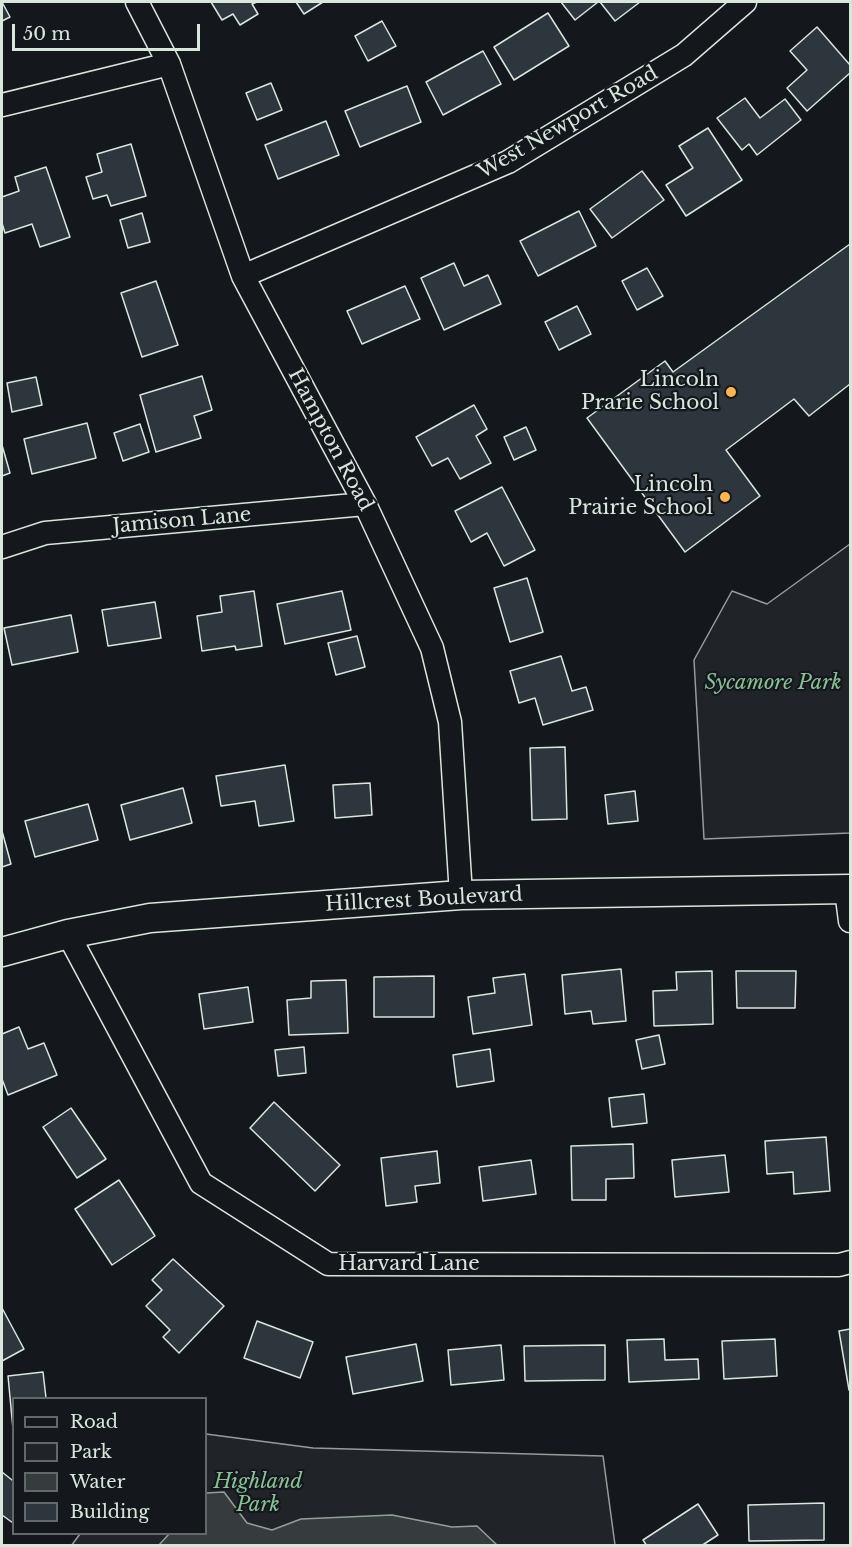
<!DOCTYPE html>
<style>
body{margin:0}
#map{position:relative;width:852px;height:1547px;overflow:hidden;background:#14181c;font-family:"Libre Baskerville",serif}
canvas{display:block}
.frame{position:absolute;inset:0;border:3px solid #d8e6dc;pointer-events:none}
.legend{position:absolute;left:12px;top:1397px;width:195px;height:138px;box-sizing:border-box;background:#14181c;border:2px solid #626a69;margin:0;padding:8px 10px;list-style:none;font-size:18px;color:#d8e6dc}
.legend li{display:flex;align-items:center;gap:12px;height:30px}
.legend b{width:30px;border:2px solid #626a69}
.scale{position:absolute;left:12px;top:24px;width:188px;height:27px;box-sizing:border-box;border:3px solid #d8e6dc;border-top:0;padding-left:8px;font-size:18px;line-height:21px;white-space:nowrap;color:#d8e6dc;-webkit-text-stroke:4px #14181c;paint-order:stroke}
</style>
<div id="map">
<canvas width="852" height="1547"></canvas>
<div class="frame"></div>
<ul class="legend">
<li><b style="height:8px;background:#14181c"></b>Road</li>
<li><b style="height:16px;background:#202428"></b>Park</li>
<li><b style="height:16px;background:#363b3e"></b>Water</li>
<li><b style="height:16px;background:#2c363c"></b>Building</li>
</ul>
<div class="scale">50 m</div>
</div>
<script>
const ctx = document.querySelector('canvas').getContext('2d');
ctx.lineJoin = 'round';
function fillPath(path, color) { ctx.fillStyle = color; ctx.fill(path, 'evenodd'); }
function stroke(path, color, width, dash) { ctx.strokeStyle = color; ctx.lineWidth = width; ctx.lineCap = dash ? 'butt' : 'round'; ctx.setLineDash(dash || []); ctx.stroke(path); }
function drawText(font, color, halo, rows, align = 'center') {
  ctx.font = font + ' "Libre Baskerville",serif'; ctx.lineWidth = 4.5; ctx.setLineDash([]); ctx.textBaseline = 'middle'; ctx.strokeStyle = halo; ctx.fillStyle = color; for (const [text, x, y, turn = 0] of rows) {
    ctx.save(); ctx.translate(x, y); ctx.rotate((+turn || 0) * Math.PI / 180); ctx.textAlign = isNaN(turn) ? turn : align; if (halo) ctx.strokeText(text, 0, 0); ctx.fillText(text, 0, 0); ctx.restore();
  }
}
const green = new Path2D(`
 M850 544V833L704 839 694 660 732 591 767 604Z
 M206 1434 313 1448 603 1456 615 1545 71 1546 80 1534H206Z`);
fillPath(green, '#202428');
stroke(green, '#939e99', 1.5);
const water = new Path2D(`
 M224 1492 247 1523 272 1530 301 1519 392 1515 452 1527 477 1526 497 1545H159L169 1534H206V1493Z`);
fillPath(water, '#363b3e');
stroke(water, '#939e99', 1.5);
const building = new Path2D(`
 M2 2 10 17 2 21Z
 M211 2H257L252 4 258 14 240 25 233 14 222 20Z
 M296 2H323L304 14Z
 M561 2H598L575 20Z
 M600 2H640L615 21Z
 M548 13 569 46 514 80 494 47Z
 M382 21 396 46 368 61 355 36Z
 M817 27 850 65V73L807 111 787 88 807 70 790 51Z
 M483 51 501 84 443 115 426 82Z
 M271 83 282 110 257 120 246 93Z
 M407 86 421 122 360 147 345 111Z
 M745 98 760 118 785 99 801 120 757 155 749 144 742 150 717 118Z
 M326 121 339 155 278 179 265 145Z
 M708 128 742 180 686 216 666 185 693 168 679 146Z
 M131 144 146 196 111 206 107 195 93 199 86 177 102 172 97 154Z
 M46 167 70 237 40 247 32 224 5 233 2 223V197L19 191 15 177Z
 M642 171 664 200 612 238 590 209Z
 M579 211 596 246 538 276 520 241Z
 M142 213 150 242 128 248 120 220Z
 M850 244V384L809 416 794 399 726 450 760 496 685 552 587 418 665 361 673 372Z
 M454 263 464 286 488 275 501 304 444 330 421 278Z
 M647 268 663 296 637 310 622 281Z
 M156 281 178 345 142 357 121 293Z
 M405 286 420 319 362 344 347 311Z
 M577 306 591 334 559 350 545 322Z
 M202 376 212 410 194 416 201 438 156 452 140 395Z
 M36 377 42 405 12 412 7 383Z
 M474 405 487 429 476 436 491 463 460 479 448 458 432 466 416 437Z
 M87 423 96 458 32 474 24 439Z
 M140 424 149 452 123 461 114 433Z
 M526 427 536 450 514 460 504 437Z
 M2 445 10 473 2 476Z
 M502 487 535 550 504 566 487 533 471 542 455 511Z
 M527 578 543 632 510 642 494 588Z
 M254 591 262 646 236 650 235 646 202 651 197 616 222 612 220 596Z
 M342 591 351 630 285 644 277 604Z
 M155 602 161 638 108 646 102 610Z
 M71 615 78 652 12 665 4 628Z
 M357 636 365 667 336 675 328 643Z
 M561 656 572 691 586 687 593 710 543 725 535 698 519 703 510 671Z
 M565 747 567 819 532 820 530 748Z
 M285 765 294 821 259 826 255 801 221 806 216 776Z
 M370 783 372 815 335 818 333 785Z
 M183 788 192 823 130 840 121 805Z
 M635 791 638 821 608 824 605 795Z
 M88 804 98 840 35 857 25 821Z
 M2 831 11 864 2 867Z
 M621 969 626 1021 593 1024 591 1011 565 1014 562 975Z
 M712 971 713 1024 654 1026 653 991 677 990 676 972Z
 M736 971H796L795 1008H737Z
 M525 974 532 1025 473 1034 468 997 495 993 493 978Z
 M434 976V1017H374V977Z
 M346 980 348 1033 289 1035 287 1000 311 998V981Z
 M248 987 253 1022 204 1029 199 994Z
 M19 1027 28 1049 44 1043 57 1075 8 1095 2 1079V1034Z
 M659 1035 665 1064 642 1069 636 1040Z
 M304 1047 306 1073 278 1076 275 1050Z
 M490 1049 494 1081 457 1087 453 1055Z
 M644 1094 647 1123 612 1127 609 1098Z
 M274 1102 340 1165 315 1191 250 1128Z
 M71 1108 106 1159 77 1178 43 1127Z
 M826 1137 830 1191 794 1194 793 1172 767 1174 765 1141Z
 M633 1144 634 1178 606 1179V1200H572L571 1146Z
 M437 1151 440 1183 415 1186 417 1202 386 1206 381 1158Z
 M725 1155 729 1192 675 1197 672 1160Z
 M531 1160 536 1194 483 1201 479 1167Z
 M119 1180 155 1236 112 1265 75 1209Z
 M173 1259 224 1306 179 1353 163 1337 170 1330 146 1306 162 1290 152 1280Z
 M2 1308 24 1349 2 1361Z
 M257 1321 313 1342 300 1378 244 1358Z
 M850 1329V1389L849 1390 839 1331Z
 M664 1339 665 1360 698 1359 699 1379 629 1382 627 1340Z
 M775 1339 777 1376 724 1379 722 1341Z
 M416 1344 423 1381 353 1394 346 1357Z
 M501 1345 504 1380 451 1385 448 1350Z
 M605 1345V1380L525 1381 524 1346Z
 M43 1372 46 1398H14L13 1429 8 1376Z
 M2 1472 12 1480 14 1478 13 1523 2 1515Z
 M824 1503V1540L749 1541 748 1505Z
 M698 1504 718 1535 701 1546H647L643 1540Z`);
fillPath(building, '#2c363c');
stroke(building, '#d8e6dc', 1.5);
const minor = new Path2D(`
 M137 2 169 64 243 276 365 504 432 648 450 722 461 895
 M2 105 169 64
 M243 276 508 162 684 55 745 2
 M2 547 45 533 365 504
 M846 890 850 921
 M68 934 201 1183 328 1264 839 1265 850 1262`);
const tertiary = new Path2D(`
 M2 952 68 934 150 918 461 895 850 889`);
stroke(minor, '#d8e6dc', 25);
stroke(tertiary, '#d8e6dc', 31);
stroke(minor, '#14181c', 22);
stroke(tertiary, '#14181c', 28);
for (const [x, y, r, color] of [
 [731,392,6,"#ffb74d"],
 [725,497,6,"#ffb74d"]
]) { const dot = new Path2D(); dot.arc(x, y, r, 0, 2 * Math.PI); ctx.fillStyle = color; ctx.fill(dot); stroke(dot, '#14181c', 2); }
drawText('20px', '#d8e6dc', '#14181c', [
 ["West Newport Road",568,123,-30],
 ["Hampton Road",330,440,62],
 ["Jamison Lane",182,521,-5],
 ["Hillcrest Boulevard",424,900,-3],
 ["Harvard Lane",409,1264]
]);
drawText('20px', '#d8e6dc', '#14181c', [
 ["Lincoln",719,380],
 ["Prarie School",719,403],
 ["Lincoln",713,485],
 ["Prairie School",713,508]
], 'right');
drawText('italic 20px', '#8ac095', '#14181c', [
 ["Sycamore Park",773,683],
 ["Highland",258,1482],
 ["Park",258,1505]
]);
</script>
